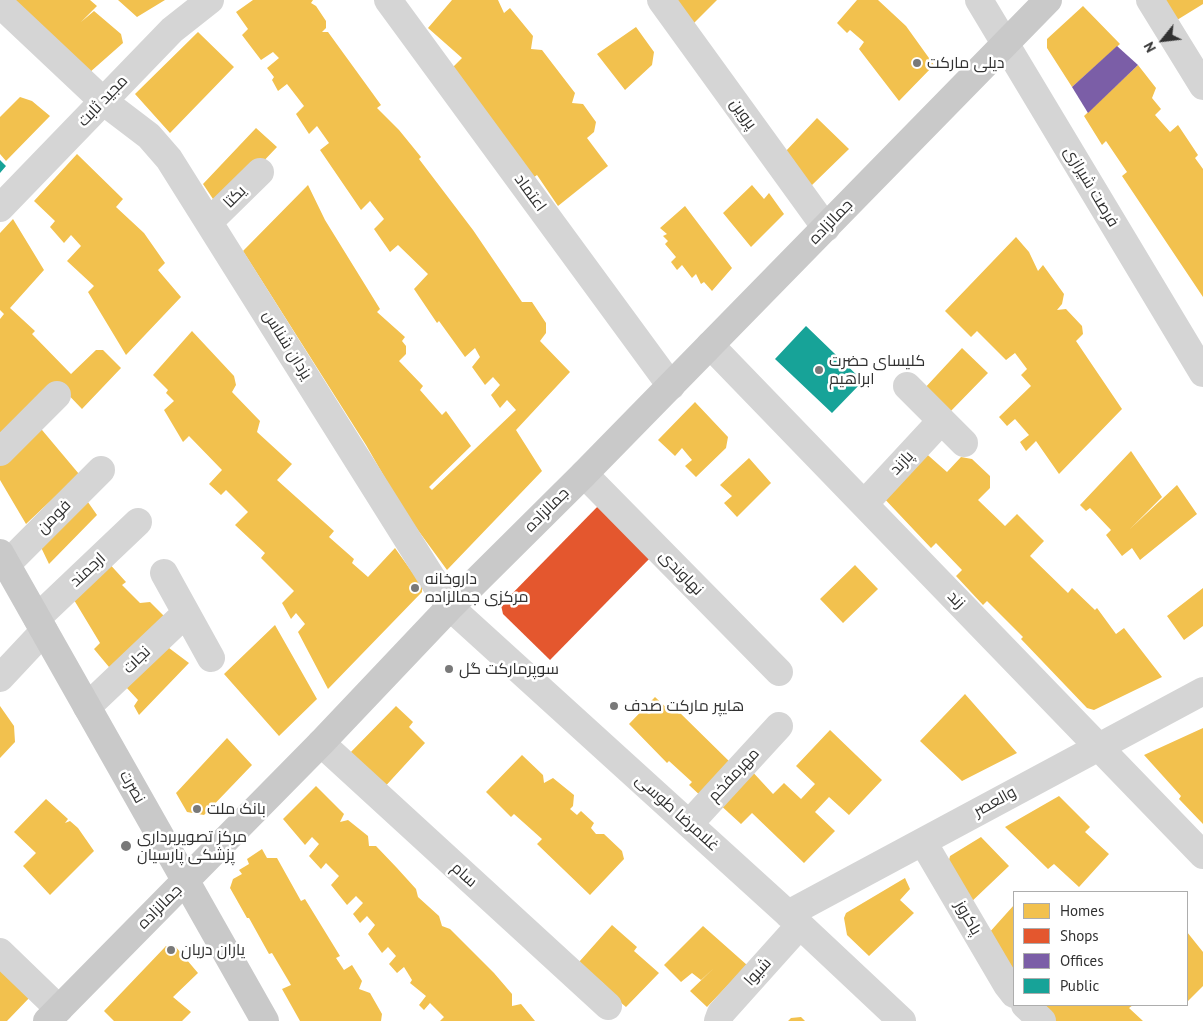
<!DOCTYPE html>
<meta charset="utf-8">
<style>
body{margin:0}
#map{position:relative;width:1203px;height:1021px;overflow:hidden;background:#fff;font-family:"PT Sans",sans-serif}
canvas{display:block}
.legend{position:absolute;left:1013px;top:891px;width:175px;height:115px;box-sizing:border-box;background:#fff;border:1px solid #adadad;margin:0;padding:6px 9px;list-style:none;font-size:15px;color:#313131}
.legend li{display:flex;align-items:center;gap:10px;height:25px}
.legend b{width:25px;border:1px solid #adadad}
.north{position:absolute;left:1138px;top:15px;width:50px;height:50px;-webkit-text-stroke:4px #fff;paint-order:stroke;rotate:241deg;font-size:14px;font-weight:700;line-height:20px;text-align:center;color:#313131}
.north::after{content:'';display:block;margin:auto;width:18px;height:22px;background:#313131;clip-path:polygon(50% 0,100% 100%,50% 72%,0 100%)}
</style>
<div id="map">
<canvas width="1203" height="1021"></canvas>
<ul class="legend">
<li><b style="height:14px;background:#f2c14e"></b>Homes</li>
<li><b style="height:14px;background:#e4572e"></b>Shops</li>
<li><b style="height:14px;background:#7b5ea7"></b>Offices</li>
<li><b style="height:14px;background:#17a398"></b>Public</li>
</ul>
<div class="north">N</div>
</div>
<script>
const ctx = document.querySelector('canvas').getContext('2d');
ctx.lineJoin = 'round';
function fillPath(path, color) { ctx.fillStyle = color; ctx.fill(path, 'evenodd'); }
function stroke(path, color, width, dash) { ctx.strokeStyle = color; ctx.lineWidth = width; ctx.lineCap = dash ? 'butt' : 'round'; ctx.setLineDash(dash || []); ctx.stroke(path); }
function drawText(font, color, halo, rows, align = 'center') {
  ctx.font = font + ' "PT Sans",Cairo,sans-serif'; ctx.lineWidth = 5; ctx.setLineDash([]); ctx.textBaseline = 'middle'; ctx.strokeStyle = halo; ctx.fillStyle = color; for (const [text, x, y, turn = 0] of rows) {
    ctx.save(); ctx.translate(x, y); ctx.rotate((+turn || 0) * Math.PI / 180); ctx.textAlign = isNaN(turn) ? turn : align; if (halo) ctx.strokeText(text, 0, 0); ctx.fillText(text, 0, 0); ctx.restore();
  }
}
fillPath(new Path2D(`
 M13 0H90L97 6 81 22 94 11 121 34 123 43 89 73Z
 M118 0H165L137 17Z
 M253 0H313L311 3 316 6 326 21V28L322 32H328L381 105 377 108 399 130 421 157 419 159 473 230 522 302H532L546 323V333L540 341 570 372 516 430 542 471 447 570 404 511 366 445 243 251 308 185 325 220 380 309 377 312 405 337 402 341 406 346V354L399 361 423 386 420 390 442 415 446 411 471 446 429 487 432 490 516 410 507 400 500 408 491 395 500 385 493 377 485 385 472 367 480 357 475 348 465 357 439 321 437 323 414 289 428 274 398 245 390 252 374 229 384 219 370 201 361 210 320 150 329 143 317 126 309 134 296 114 304 106 287 84 278 91 272 80 274 77 267 68 279 58 273 52 261 60 242 35 248 29 236 12Z
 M452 0H498L504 13 510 8 533 36 531 49 542 50 575 93 572 103 583 104 596 122 594 132 587 138 608 166 558 206 537 175 533 178 452 68 462 58 428 28Z
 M670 0H717L690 27Z
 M857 0H878L906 26 934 65 899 101 859 49 864 42 850 30 847 33 837 23Z
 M1164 0H1203V4L1177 20Z
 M1083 6 1120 44 1072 87 1047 48V39Z
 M636 27 654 52 652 65 625 90 597 54Z
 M198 32 234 67 170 133 135 94Z
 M1138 65 1156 88 1152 98 1161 109 1155 115 1170 132 1178 125 1198 155 1195 158 1203 169V297L1122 176 1127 172 1106 141 1102 145 1084 116Z
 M20 97 32 101 50 116 6 161 0 154V117Z
 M817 118 849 149 811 186 785 152Z
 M256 128 277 147 219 208 203 184Z
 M77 154 123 199 116 207 144 233 165 263 158 270 181 297 126 355 88 292 94 286 67 261 81 246 71 235 64 243 50 227 55 221 34 201Z
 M752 185 764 199 769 193 784 214 751 247 723 213Z
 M685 206 732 268 712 291 704 282 701 284 696 274 692 278 682 265 677 270 671 262 676 257 665 244 668 241 663 236 667 234 660 228Z
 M13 219 44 270 10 308 35 331 32 334 71 374 96 350H103L121 368 82 409 59 385 0 445V319L4 314 0 310V233Z
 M1016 237 1029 252 1038 271 1043 265 1064 294 1062 304 1057 310 1066 309 1082 326 1083 334 1076 341 1122 409 1059 474 1036 441 1026 451 1020 442 1029 435 1015 419 1007 426 999 417 1031 386 1021 375 1027 369 1015 353 1006 360 977 331 971 337 945 311Z
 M192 331 234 376 236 385 232 392 260 421 257 432 292 464 277 480 334 531 329 537 354 559 352 563 368 577 395 548 422 586V592L328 689 298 632 305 624 296 613 291 619 282 603 294 591 261 558 265 553 235 525 248 512 226 490 221 495 209 484 222 470 189 436 183 442 164 410 174 401 166 393 168 390 153 375Z
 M962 348 988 373 948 414 923 390Z
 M695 402 728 437 726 448 696 477 685 466 692 460 682 448 675 456 658 440Z
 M37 424 79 474 26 524 0 480V462Z
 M921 449 947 472 961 457 972 459 990 476V488L978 500 1005 526 1017 514 1044 541 1030 556 1068 593 1072 588 1095 610 1097 608 1116 634 1124 628 1162 677 1094 710 1087 708 1021 639 1023 637 987 601 983 605 956 576 962 570 936 543 931 548 880 494Z
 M1131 451 1162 497 1130 529 1177 485 1197 514 1140 560 1132 548 1122 556 1106 535 1111 530 1090 508 1086 511 1080 505Z
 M749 458 771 483 737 517 724 503 732 496 720 485Z
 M83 495 97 515 49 564 38 541Z
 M106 560 126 582 122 585 140 603 150 602 166 618 114 673 94 649 100 643 71 595Z
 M855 565 878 589 843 623 820 599Z
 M1203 588V626L1184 640 1167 616Z
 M275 625 317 699 279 736 224 674Z
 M165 645 189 663 139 715 134 706 138 700 126 687Z
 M965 694 1017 753 962 781 920 741Z
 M655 697 672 713 676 709 735 767 704 799 689 785 692 782 669 761 667 763 629 724Z
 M0 706 14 726 15 742 0 758Z
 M396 706 413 722 409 727 425 743 381 791 346 757Z
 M1203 728V824L1179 799 1181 796 1144 755Z
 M830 730 882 780 849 815 829 797 815 812 835 831 804 863 752 813 741 824 717 802 749 768 773 794 784 783 801 799 815 784 796 766Z
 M227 738 252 765 204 815 187 812 176 793Z
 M522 755 543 775 544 783 553 778 574 795 573 806 570 809 577 815 581 811 594 823 591 828 596 834H604L622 851 624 859 590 895 537 844 542 839 514 814 511 817 486 792Z
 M316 786 344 814 340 822 348 820 368 836 369 846H376L397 868 416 889 418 897 439 916 442 926 450 929 494 973 512 994V1006L521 1004 535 1021H440L444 1017 430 1003 424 1010 419 1005 426 996 410 983 412 980 404 967 397 973 389 964 396 956 388 947 382 953 368 934 375 925 367 916 360 923 353 914 363 903 356 896 347 905 331 885 339 876 326 863 321 869 309 856 319 844 312 837 305 845 283 819Z
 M1059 796 1090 827 1085 832 1109 854 1079 887 1054 864 1048 869 1005 827Z
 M46 799 68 819 65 823 70 821 78 828 94 851 50 895 23 866 36 853 14 832Z
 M981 837 1009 866 968 905 947 868 950 856Z
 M262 849 267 858H277L301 901 305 899 340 956 336 958 344 970 352 965 362 981 359 989 370 993 382 1014 381 1021H300L282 989 291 985 272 953 269 954 249 918H247L230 888 233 879 242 874 239 870 249 864 247 859Z
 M905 878 910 889 900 900 914 913 869 956 847 935 844 918 846 913Z
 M1014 905V979L988 934Z
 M612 925 637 947 634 951 659 973 626 1007 602 987 604 984 579 962Z
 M703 926 747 965 707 1007 690 991 714 968 701 980 692 973 681 982 664 965Z
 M1187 932 1203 952V986L1187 1002Z
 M166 946H175L198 973 173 997 191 1012 182 1021H114L104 1011Z
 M0 964 32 995 7 1021H0Z
 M1035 1005H1133L1129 1008 1143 1021H1052Z
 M801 1017 805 1021H788L791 1018Z`), '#f2c14e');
fillPath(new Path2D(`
 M601 503 653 555 550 660 503 614 501 605Z`), '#e4572e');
fillPath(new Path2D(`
 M1117 46 1138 65 1088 113 1072 87Z`), '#7b5ea7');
fillPath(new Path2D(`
 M0 160 6 166 0 173Z
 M806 326 863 381 832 413 775 359Z`), '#17a398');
stroke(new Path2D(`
 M388 0 671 386
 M661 0 826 228
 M979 0 1203 373
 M1150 0 1203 86
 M0 4 103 101 149 136 169 159 450 607 788 914 902 1021
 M0 208 172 30 210 0
 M210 221 260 172
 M710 345 1203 855
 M907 386 964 443
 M0 452 57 395
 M584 474 779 672
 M864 504 941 421
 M7 564 101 470
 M164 573 211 658
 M37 618 138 522
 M0 678 44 631
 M87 707 186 613
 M321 743 608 1006
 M689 824 779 726
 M923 842 1007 985 1014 994
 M788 914 1203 691
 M0 952 59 1009
 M1025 1005 1042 1021
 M718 1021 721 1013 800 925`), '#d5d5d5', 28);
stroke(new Path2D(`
 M0 553 265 1021
 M47 1021 321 743 450 607 584 474 1048 0`), '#c9c9c9', 28);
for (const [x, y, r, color] of [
 [917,63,5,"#797979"],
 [819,370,5,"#797979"],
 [415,588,5,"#797979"],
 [449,669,5,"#797979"],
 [614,706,5,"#797979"],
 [197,809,5,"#797979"],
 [126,846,6,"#797979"],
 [171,950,5,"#797979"]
]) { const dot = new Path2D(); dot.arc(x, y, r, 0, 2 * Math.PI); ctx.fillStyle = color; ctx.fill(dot); stroke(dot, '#fff', 2); }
drawText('16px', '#313131', '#fff', [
 ["دیلی مارکت",927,63],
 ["کلیسای حضرت",829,361],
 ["ابراهیم",829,379],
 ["داروخانه",425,579],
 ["مرکزی جمالزاده",425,597],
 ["سوپرمارکت گل",459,669],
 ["هايپر ماركت صدف",624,706],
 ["بانک ملت",207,809],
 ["مرکز تصویربرداری",137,837],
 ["پزشکی پارسیان",137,855],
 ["یاران دریان",181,950]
], 'left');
drawText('16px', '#313131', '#fff', [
 ["مجید ثابت",103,101,-46],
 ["پروین",743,114,54],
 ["فرصت شیرازی",1091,187,59],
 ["اعتماد",530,193,54],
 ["یکتا",235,197,-45],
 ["جمالزاده",831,222,-46],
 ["یزدان شناس",287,345,58],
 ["پازند",902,463,-47],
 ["جمالزاده",547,510,-45],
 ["فومن",54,517,-45],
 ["ارجمند",88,570,-43],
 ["نهاوندی",681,573,46],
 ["زند",956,600,46],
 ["نجات",137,660,-44],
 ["مهرمفخم",734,775,-47],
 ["نصرت",132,787,60],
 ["والعصر",995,802,-29],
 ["غلامرضا طوسی",677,813,42],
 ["سام",464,875,42],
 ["جمالزاده",160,907,-45],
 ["پاکروز",968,918,60],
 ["شیوا",758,972,-48]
]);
</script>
